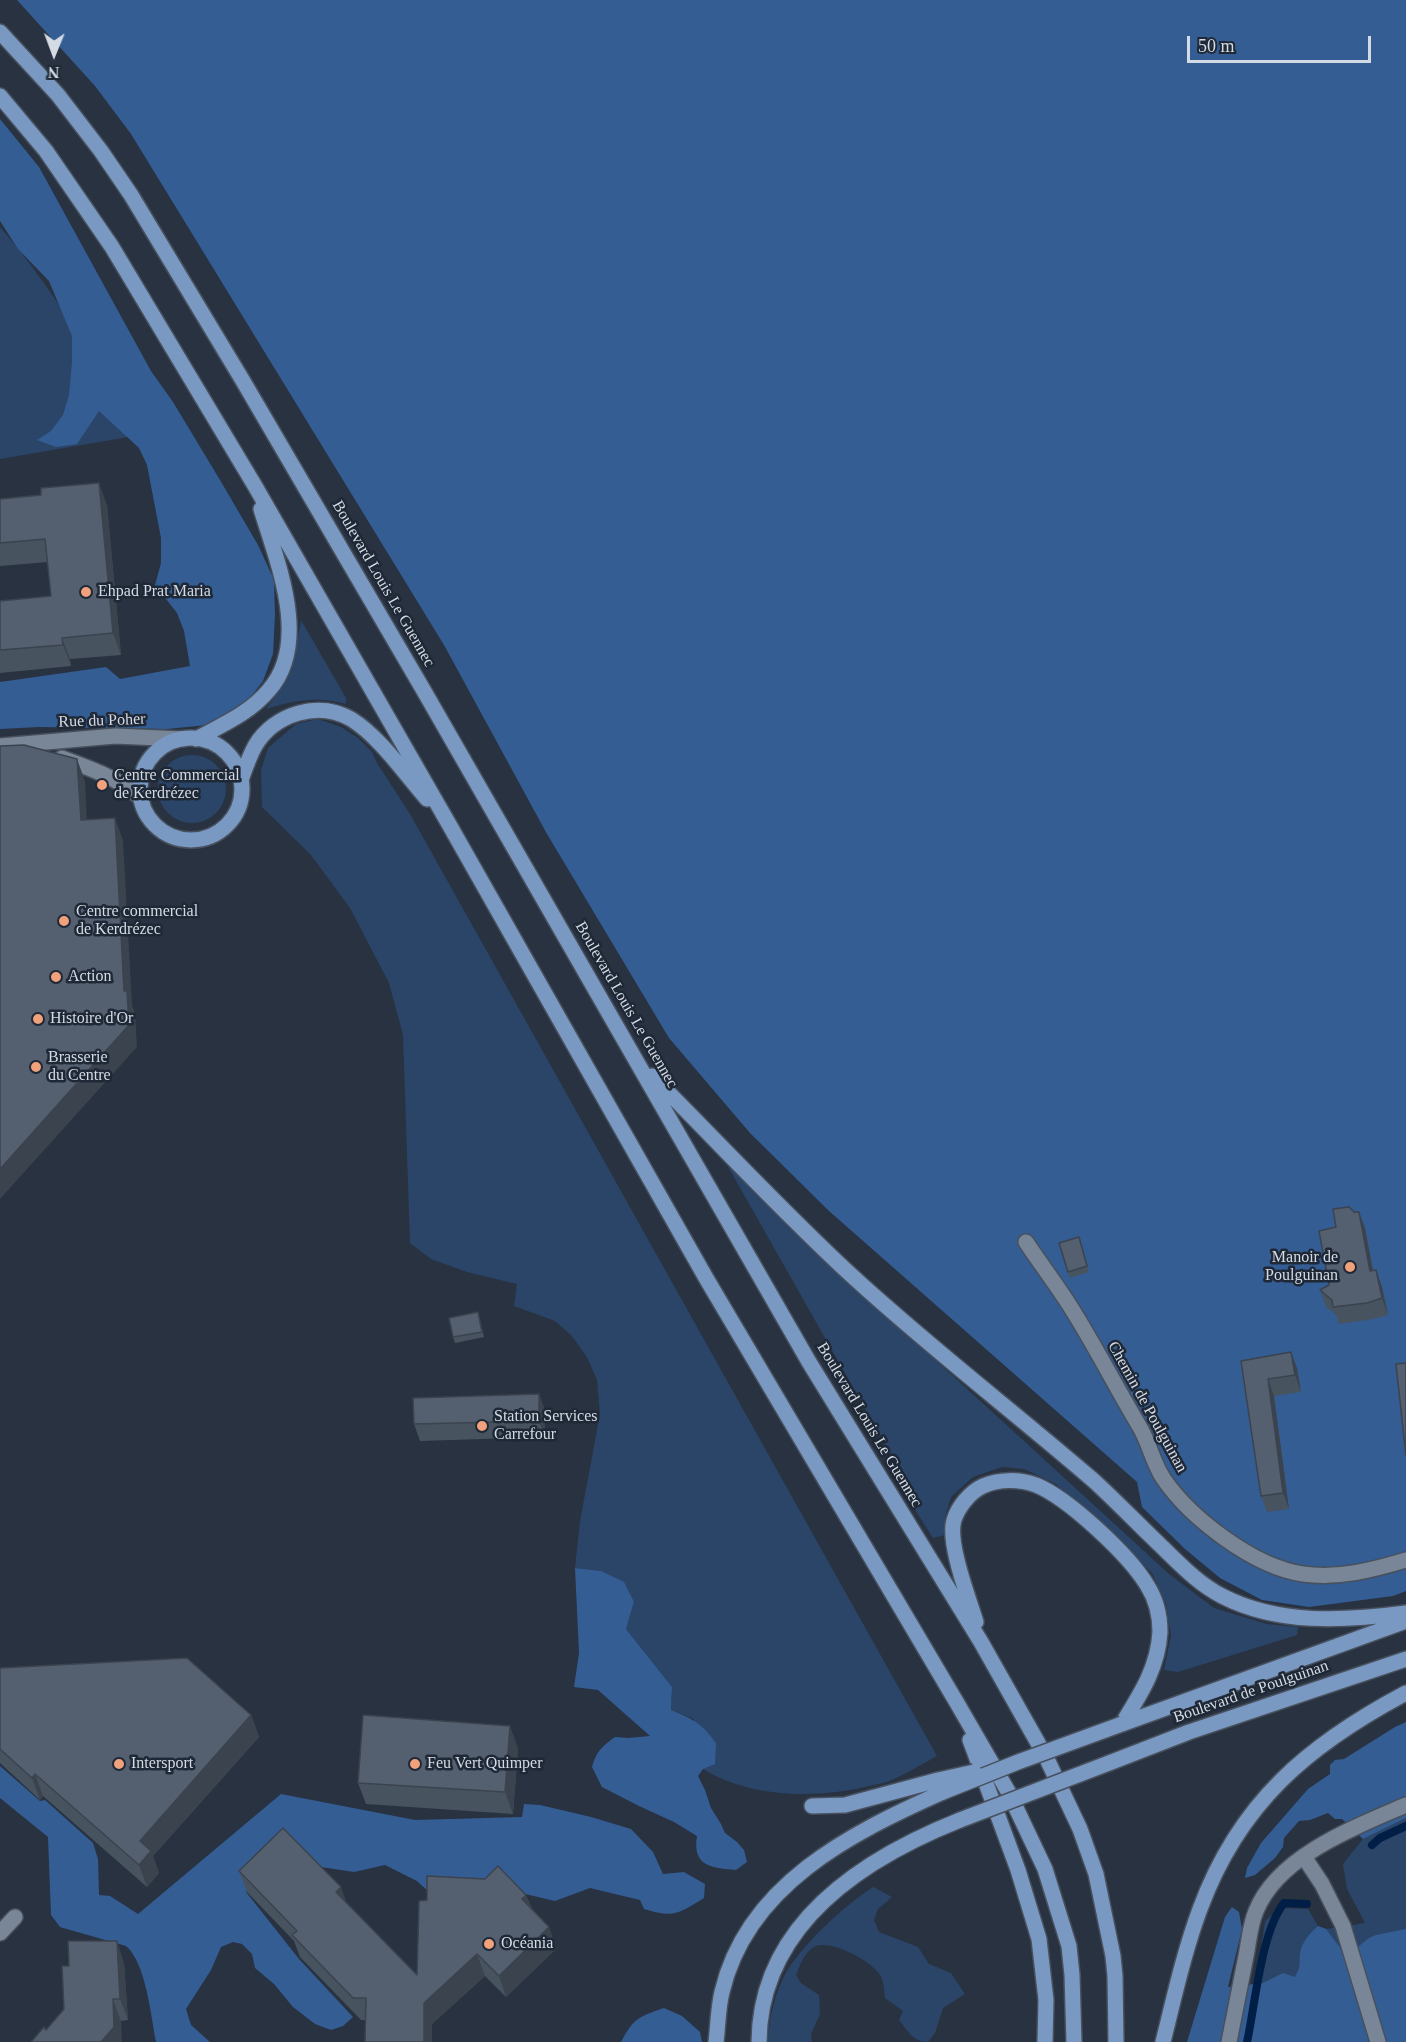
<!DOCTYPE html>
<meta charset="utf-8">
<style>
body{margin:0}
#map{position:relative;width:1406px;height:2042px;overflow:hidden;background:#283241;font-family:"Times New Roman",serif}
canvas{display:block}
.north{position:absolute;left:24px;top:24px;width:60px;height:60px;-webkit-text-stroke:4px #1e2836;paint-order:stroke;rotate:181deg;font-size:16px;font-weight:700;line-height:24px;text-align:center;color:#d4dbe4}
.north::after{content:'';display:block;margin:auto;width:21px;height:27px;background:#d4dbe4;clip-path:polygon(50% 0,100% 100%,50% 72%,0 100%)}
.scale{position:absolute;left:1187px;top:36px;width:184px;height:27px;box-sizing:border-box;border:3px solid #d4dbe4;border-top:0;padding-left:8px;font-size:18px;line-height:21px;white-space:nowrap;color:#d4dbe4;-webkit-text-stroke:4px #1e2836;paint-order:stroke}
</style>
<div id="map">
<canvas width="1406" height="2042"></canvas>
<div class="north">N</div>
<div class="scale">50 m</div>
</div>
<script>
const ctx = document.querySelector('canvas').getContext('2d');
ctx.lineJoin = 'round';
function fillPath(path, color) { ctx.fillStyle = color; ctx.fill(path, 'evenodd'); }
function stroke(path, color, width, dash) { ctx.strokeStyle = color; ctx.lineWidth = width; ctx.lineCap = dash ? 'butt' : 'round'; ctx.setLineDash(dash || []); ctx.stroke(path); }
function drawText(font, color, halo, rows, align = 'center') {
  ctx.font = font + ' "Times New Roman",serif'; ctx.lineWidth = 5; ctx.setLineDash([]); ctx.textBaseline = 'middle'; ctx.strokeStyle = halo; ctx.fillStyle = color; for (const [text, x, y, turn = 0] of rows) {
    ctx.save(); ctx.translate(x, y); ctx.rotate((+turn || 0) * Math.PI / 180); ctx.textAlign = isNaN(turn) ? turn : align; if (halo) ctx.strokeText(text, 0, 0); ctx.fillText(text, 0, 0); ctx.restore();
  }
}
fillPath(new Path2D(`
 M0 227C55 291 97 363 140 435L0 459Z
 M301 620 346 698V704C317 696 294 700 266 709 287 683 296 653 301 620Z
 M318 719 341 727 358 738 372 752 377 763 410 814 937 1756C922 1764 907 1773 892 1780 885 1783 877 1784 869 1786 815 1799 751 1798 703 1769L694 1719 671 1710 672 1687 626 1629 634 1602 601 1571 575 1568 580 1521 600 1414 597 1380 587 1357 571 1335 555 1321 514 1306 517 1284 467 1272 431 1259 410 1243 403 1035 389 983 350 908 311 855 262 807 261 770 268 748 296 724Z
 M158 789a34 34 0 1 1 68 0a34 34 0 1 1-68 0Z
 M730 1162 904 1331 1169 1574 1214 1608 1267 1624 1298 1627 1297 1635 1178 1672 1164 1670 1171 1636 1166 1604 1152 1573 1085 1507 1054 1483 1024 1469 1002 1467 973 1477 951 1497 945 1517V1535L933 1538 909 1500 906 1481 726 1163Z
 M1406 1818V2042H1247L1265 1921 1281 1908 1308 1909 1318 1926 1326 1929 1365 1923 1347 1889 1343 1864 1363 1839Z
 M873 1887 892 1897 878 1909 874 1920 879 1932 918 1947 929 1964 951 1973 965 1994 943 2008 935 2033 928 2042C913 2042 908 2031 899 2020L903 2011 885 1998C884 1991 884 1980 880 1975 872 1961 829 1938 814 1947 804 1953 800 1965 796 1975L801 1983 819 1995 820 2014 811 2034 812 2042H768C769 2018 775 1992 787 1971 806 1941 844 1906 873 1887Z`), '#2b4568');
fillPath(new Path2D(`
 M17 0H1406V1591L1393 1596 1309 1607 1262 1600 1220 1578 1185 1549 1142 1507 1137 1482 829 1211 750 1133 669 1038 547 834 444 645 131 134 95 86Z
 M0 119 39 167 151 371 173 402 220 480 258 545 274 580 275 615 273 654 263 681 249 699 228 715 207 725 167 729 39 727 0 729V682L106 667 120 679 190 666 184 631 177 613 155 585 161 563V538L147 465 139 448 99 411 77 444 56 447 37 440 51 431 63 415 69 395 72 363V336L49 281 18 249 0 221Z
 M575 1568 601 1571 624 1582 634 1602 626 1629 672 1687 671 1710C695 1720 701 1723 716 1743L715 1764 703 1769 698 1776 705 1790 711 1808 721 1824 725 1833 737 1842 744 1850 747 1862 736 1870C711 1868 692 1866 697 1836L674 1822 639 1806 602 1787 592 1767C596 1752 602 1746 615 1737L628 1738 650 1736 598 1690 574 1687 579 1653Z
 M1406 1722V1818L1363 1839 1342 1819H1335L1328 1813 1310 1820 1299 1821 1284 1838 1283 1847 1275 1858 1255 1875 1245 1878 1247 1868 1261 1843 1308 1789 1330 1774V1765L1335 1760 1344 1759 1395 1727Z
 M0 1766 40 1801 45 1800 93 1843 98 1859 99 1895 110 1896 138 1914 281 1794 415 1820 522 1817 524 1804 540 1805 591 1817 631 1829 653 1852 663 1874 684 1872 705 1884 704 1898C678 1914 674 1918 644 1909L640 1900 590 1888 555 1901 487 1885 431 1894 417 1881 385 1865 354 1872 321 1867 291 1847 246 1892 299 1959 353 2017 343 2026 331 2030 315 2024 293 2007 274 1984 255 1968 252 1954 242 1944 233 1942 221 1947 211 1970 186 2009 191 2025 210 2042H156C151 2016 146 1963 126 1946L60 1927 51 1915 48 1837 0 1798Z
 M1232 1907 1239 1912 1242 1929 1228 1987 1263 1983 1283 1973 1295 1977C1301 1966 1299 1966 1300 1954 1301 1943 1310 1933 1318 1926L1326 1929 1341 1949 1359 1946 1369 1938 1376 1935 1406 1929V2042H1187L1225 1917Z
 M664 2008 682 2016 700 2032 702 2042H621C634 2018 638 2017 664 2008Z`), '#345d94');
stroke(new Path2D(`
 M1372 1845 1380 1838 1406 1826
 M1247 2042C1255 2006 1261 1932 1284 1903L1307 1904`), '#011f46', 8);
const minor = new Path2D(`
 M0 746 115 736 183 739
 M62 758C92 769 115 777 140 797
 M1026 1242C1040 1263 1056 1284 1070 1306 1094 1344 1115 1385 1138 1424 1149 1441 1152 1461 1163 1478 1190 1518 1254 1567 1303 1574 1338 1579 1373 1570 1406 1560
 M1304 1857 1322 1884 1343 1926 1378 2042
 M0 1933 15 1917
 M1229 2042C1235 2013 1240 1985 1246 1956 1249 1941 1250 1925 1256 1911 1278 1856 1355 1827 1406 1805`);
const primary = new Path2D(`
 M0 32 58 95 101 151 131 195 243 381 424 691 809 1362 981 1642 1047 1759 1080 1829 1096 1874 1113 1956 1115 1976 1116 2042
 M0 96 46 151 112 247 255 486 450 826 706 1278 957 1703 1009 1793 1045 1869 1069 1946 1072 1975 1074 2042
 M140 789a51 51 0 1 1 102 0a51 51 0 1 1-102 0Z
 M196 739C222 725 250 713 269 690 311 642 277 562 261 509
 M241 780C245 769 249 757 255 746 274 714 318 700 351 719 380 737 405 774 427 799
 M652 1076C718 1142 782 1211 850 1274 928 1346 1013 1411 1093 1480 1115 1500 1137 1523 1159 1544 1179 1563 1197 1583 1222 1596 1278 1625 1345 1621 1406 1613
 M976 1622C969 1599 947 1542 954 1520 958 1507 970 1492 983 1486 999 1479 1019 1479 1036 1485 1068 1498 1129 1555 1147 1585 1156 1599 1160 1615 1160 1632 1158 1668 1140 1695 1122 1724
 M1122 1724 1406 1621
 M970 1740 1018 1870 1039 1939 1046 2000 1045 2042
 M1109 1763 1189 1732 1406 1659
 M812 1806 845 1805 938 1780
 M716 2042C718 2026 718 2008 722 1992 747 1885 851 1833 943 1792
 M759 2042C760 1925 862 1859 960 1820
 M1163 2042C1174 1998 1184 1952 1200 1909 1239 1803 1308 1745 1406 1693`);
stroke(minor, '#47505c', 18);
stroke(primary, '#47505c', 18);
stroke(minor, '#798697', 15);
stroke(primary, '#7998c2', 15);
const primaryBridge = new Path2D(`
 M938 1780 974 1772
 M943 1792 1018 1762 1122 1724
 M960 1820 1109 1763`);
stroke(primaryBridge, '#47505c', 18, []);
stroke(primaryBridge, '#7998c2', 15);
fillPath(new Path2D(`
 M0 499 107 505 121 655 70 659 71 666 0 673V601L51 596 48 562 0 566Z
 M1336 1227 1365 1228 1373 1270H1376L1382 1287 1388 1315 1373 1319 1339 1324 1336 1315 1326 1307 1320 1290 1329 1285Z
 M1081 1243 1089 1272 1070 1278 1068 1272Z
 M478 1312 484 1337 455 1343 453 1337Z
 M1241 1361 1297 1368 1301 1392 1274 1396 1289 1509 1267 1512 1261 1496Z
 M539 1394 545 1411V1437L420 1441 414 1424Z
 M0 1668 251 1715 259 1737 153 1856 159 1873 147 1887 43 1796 40 1800 0 1763Z
 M518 1748 513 1814 366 1804 358 1783Z
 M239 1871 347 1903 417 1975 526 1895 532 1909 549 1927 556 1949 506 1997 485 1976 432 2024 361 2020 300 1957 294 1941 247 1892Z
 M124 1963 128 2020 121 2021 31 2042Z`), '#485360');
fillPath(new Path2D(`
 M99 483 107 505 121 655 113 633Z
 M62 638 70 659 71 666 63 645Z
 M77 759 85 781 88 841 81 820Z
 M115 818 123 840 132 1005 135 1013 137 1047 0 1199V1169L124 991Z
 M1359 1212 1365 1228 1376 1287 1370 1271Z
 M1376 1270 1382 1287 1388 1315 1382 1298Z
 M1291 1352 1297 1368 1301 1392 1295 1375Z
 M1268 1379 1274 1396 1289 1509 1283 1493Z
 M539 1394 545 1411V1437L539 1421Z
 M251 1715 259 1737 153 1856 159 1873 147 1887 139 1865 140 1841Z
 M510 1726 518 1748 513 1814 505 1792Z
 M35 1774 43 1796 40 1800 32 1778Z
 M341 1887 349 1909 336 1892Z
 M526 1895 534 1917 522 1899Z
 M549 1927 556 1949 506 1997 499 1976Z
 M117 1941 124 1963 128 2020 120 1999Z
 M477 1954 485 1976 432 2024V2042H424V2003Z
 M113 1999 121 2021 122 2042H101Z`), '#3b434e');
const building = new Path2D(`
 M99 483 113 633 62 638 63 645 0 650V601L51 596 45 539 0 543V499L41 495V488Z
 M24 745 77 759 81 820 115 818 124 991H127L129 1025 0 1169V746Z
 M1349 1207 1354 1212H1359L1370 1271 1376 1270 1382 1298 1367 1303 1333 1307 1332 1300 1320 1290 1329 1285 1319 1231 1336 1227 1333 1209Z
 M1079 1237 1087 1266 1068 1272 1059 1243Z
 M478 1312 482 1332 453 1337 449 1318Z
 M1291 1352 1295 1375 1268 1379 1283 1493 1261 1496 1241 1361Z
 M1406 1363V1456L1396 1364Z
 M539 1394V1421L414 1424 413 1398Z
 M187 1658 251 1715 140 1841 151 1851 139 1865 35 1774 32 1778 0 1749V1668Z
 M363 1715 510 1726 505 1792 358 1783Z
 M283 1828 341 1887 336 1892 417 1975 419 1901 427 1900V1876L485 1879 498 1866 526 1895 522 1899 549 1927 499 1976 477 1954 424 2003V2042H365L366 1998H353L292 1935 297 1931 239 1871Z
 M68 1941H117L120 1999H113L114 2027 101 2042H31L44 2027 46 2030 64 2009 62 1966H69Z`);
fillPath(building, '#546070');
stroke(building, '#3b434e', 1.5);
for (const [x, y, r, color] of [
 [86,592,6,"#f1a17b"],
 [102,785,6,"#f1a17b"],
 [64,921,6,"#f1a17b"],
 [56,977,6,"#f1a17b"],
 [38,1019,6,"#f1a17b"],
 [36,1067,6,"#f1a17b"],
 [1350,1267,6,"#f1a17b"],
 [482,1426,6,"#f1a17b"],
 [119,1764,6,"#f1a17b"],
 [415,1764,6,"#f1a17b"],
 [489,1944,6,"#f1a17b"]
]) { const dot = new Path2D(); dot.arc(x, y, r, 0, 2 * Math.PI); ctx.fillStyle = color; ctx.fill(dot); stroke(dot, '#1e2836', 2); }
drawText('16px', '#d4dbe4', '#1e2836', [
 ["Boulevard Louis Le Guennec",383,584,60],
 ["Rue du Poher",102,721,-2],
 ["Boulevard Louis Le Guennec",626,1005,60],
 ["Chemin de Poulguinan",1147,1407,61],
 ["Boulevard Louis Le Guennec",869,1425,59],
 ["Boulevard de Poulguinan",1251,1692,-19]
]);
drawText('16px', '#d4dbe4', '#1e2836', [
 ["Ehpad Prat Maria",98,592],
 ["Centre Commercial",114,776],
 ["de Kerdrézec",114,794],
 ["Centre commercial",76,912],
 ["de Kerdrézec",76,930],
 ["Action",68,977],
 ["Histoire d'Or",50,1019],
 ["Brasserie",48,1058],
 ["du Centre",48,1076],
 ["Manoir de",1338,1258,"right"],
 ["Poulguinan",1338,1276,"right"],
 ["Station Services",494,1417],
 ["Carrefour",494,1435],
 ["Intersport",131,1764],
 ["Feu Vert Quimper",427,1764],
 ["Océania",501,1944]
], 'left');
</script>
